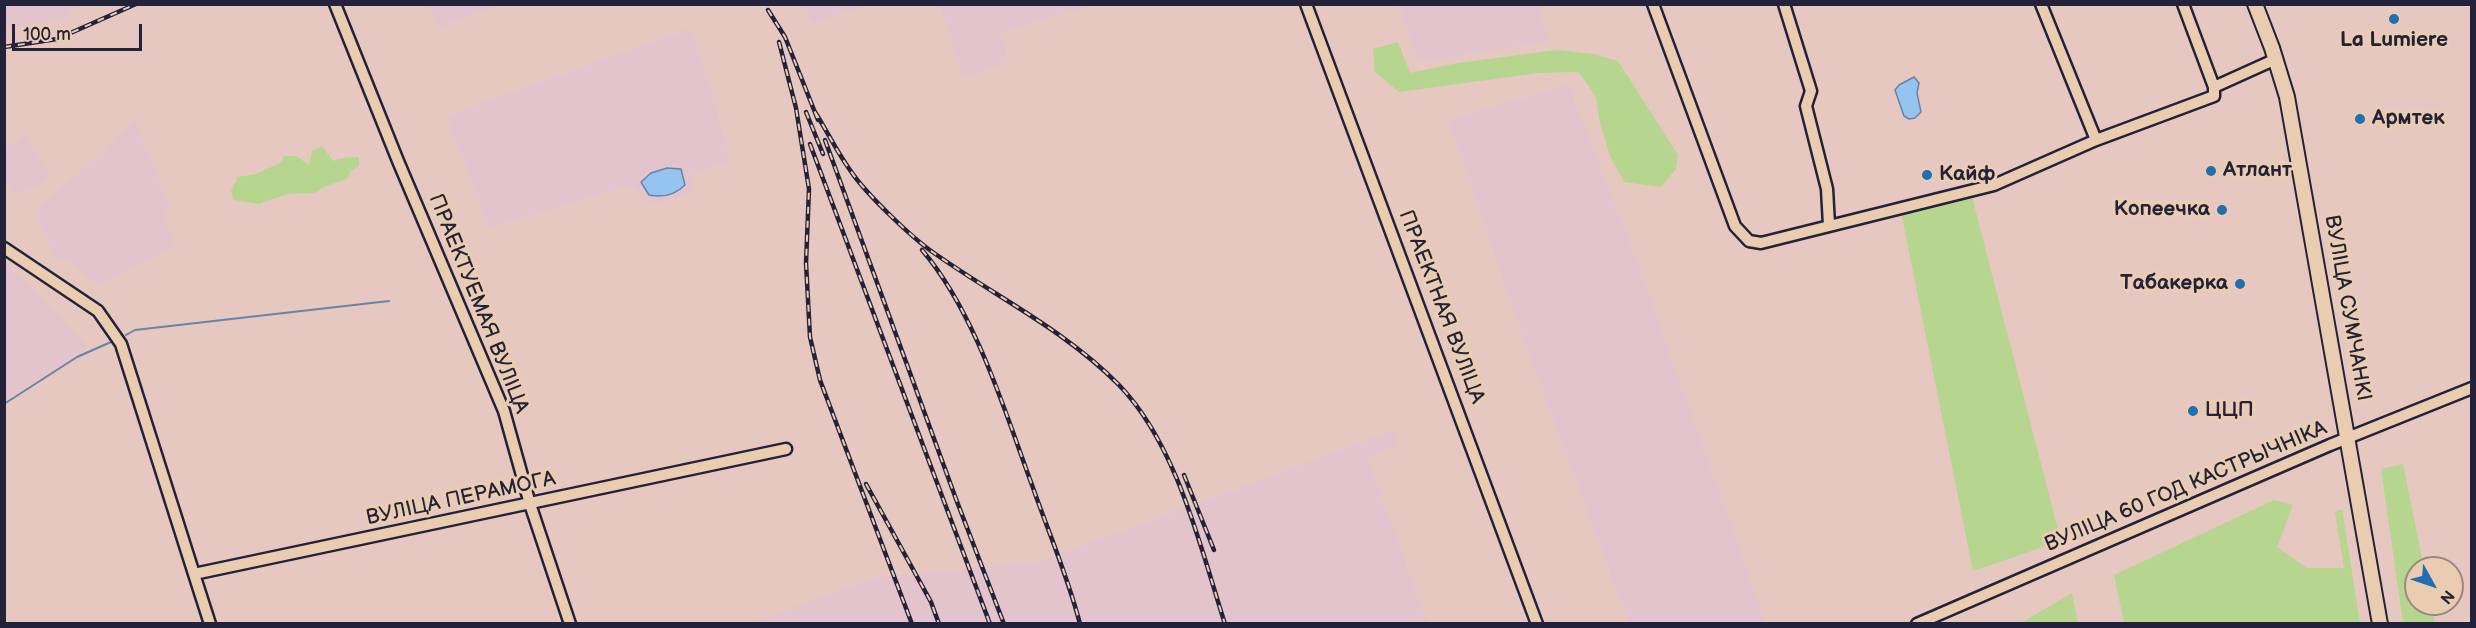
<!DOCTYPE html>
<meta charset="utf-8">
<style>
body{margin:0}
#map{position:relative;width:2476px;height:628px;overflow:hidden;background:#e6c8c1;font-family:"Balsamiq Sans",sans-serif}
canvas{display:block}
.frame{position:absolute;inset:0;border:6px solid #22223b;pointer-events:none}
.north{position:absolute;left:2404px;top:556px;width:60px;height:60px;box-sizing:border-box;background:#eacdb0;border:2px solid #9a8981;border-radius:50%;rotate:130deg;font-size:16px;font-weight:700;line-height:24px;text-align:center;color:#22223b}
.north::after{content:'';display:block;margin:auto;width:21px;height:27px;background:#1f6fb2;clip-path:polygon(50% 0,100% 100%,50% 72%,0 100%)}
.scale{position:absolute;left:12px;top:24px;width:130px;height:27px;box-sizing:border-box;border:3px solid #22223b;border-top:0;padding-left:8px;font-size:18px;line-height:21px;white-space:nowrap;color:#22223b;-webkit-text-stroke:4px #eacdb0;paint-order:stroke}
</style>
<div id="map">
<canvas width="2476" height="628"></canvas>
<div class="frame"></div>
<div class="north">N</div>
<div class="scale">100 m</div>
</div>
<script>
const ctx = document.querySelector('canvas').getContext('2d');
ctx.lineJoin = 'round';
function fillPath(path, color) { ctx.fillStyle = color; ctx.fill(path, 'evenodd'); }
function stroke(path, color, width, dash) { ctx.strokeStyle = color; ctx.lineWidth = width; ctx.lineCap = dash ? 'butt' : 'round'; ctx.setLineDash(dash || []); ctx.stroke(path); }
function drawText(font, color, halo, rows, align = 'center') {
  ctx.font = font + ' "Balsamiq Sans",sans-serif'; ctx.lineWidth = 6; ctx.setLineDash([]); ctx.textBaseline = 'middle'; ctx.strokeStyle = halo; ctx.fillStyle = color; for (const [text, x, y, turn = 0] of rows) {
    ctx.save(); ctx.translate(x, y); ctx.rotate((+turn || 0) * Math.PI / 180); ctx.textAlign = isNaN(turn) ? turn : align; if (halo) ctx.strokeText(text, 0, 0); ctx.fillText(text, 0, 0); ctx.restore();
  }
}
fillPath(new Path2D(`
 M4 5 5 4 76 5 64 21 5 29Z
 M429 5H498L438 28Z
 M804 5V4L869 5 811 23Z
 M940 5V4L1092 5 999 33 1009 61 963 78Z
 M1399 5H1537L1549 42 1418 62Z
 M691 28 711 90 731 162 694 173 690 194 649 205 631 185 488 228 473 183 446 116Z
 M1568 84 1630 242 1765 620 1756 623H1629L1524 341 1449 120Z
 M135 120 170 207 161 212 175 246 97 286 67 257 59 261 53 254 36 212Z
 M25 134 51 175 37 188 13 193 5 182V149Z
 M5 262 89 347 5 400H4Z
 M1393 430 1399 445 1368 457 1427 623H749L879 577 1039 561 1198 504Z`), '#e3c4cd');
fillPath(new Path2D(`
 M1398 42 1410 73 1458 63 1557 50 1594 54 1618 61 1678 155 1676 169 1661 187 1624 182 1610 156 1599 118 1596 97 1579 72 1538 73 1399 92 1375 72 1373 49Z
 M322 146 333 161 343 158 359 157V166L350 172 347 179 326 186 314 193 287 194 259 204 234 200 231 191 238 177 256 174 282 162 284 156H296L309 165 312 151Z
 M1972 197 2061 541 1973 571 1901 212Z
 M2403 464 2424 568H2416V604H2431L2435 623H2403L2381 469Z
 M2274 500 2293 505 2277 547 2307 568H2344L2335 512 2342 509 2360 623H2124L2114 575Z
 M2072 593 2078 623H2021Z`), '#b6d58e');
const water = new Path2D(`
 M1914 77 1919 83 1917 93 1921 112 1915 118 1909 119 1904 116 1895 90 1899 85Z
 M667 168 681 169 685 185C675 195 663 198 649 195L641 182 651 173Z`);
fillPath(water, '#96c4f1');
stroke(water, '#6883a8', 1.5);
stroke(new Path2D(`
 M126 335 135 330 389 301
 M4 404 77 357 111 342`), '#6883a8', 2);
const minor = new Path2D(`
 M335 4 398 161 504 411 530 504 570 624
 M1306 4 1537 624
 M1653 4 1735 226 1749 241 1761 243 1994 185 2096 140 2214 96V87L2183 4
 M1784 4 1811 91 1806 106 1827 189 1829 225
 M2041 4 2096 140
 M2214 87 2276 59
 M4 248 98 311 121 344 194 574
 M210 624 194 574 786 449
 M1917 624 2330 445 2472 388`);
const major = new Path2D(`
 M2255 4 2272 48 2287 97 2380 624`);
stroke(minor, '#22223b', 15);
stroke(major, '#22223b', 18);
stroke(minor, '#eacdb0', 10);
stroke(major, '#eacdb0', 14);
const rail = new Path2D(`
 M768 10 785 37 818 120
 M779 42 796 108 809 189 806 263 810 337 820 380 912 624
 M4 47 57 39 136 4
 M806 112 823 154
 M815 112C827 131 837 152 850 170 865 193 912 238 934 253 996 297 1065 330 1119 385 1177 445 1200 546 1225 624
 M825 140 956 499 1004 624
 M810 144 990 624
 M922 250C975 312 1004 409 1032 485 1048 531 1068 577 1080 624
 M1184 475 1214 550
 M866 484 931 602 939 624`);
stroke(rail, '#22223b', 4.5);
stroke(rail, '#eacdb0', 2, [7]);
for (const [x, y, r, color] of [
 [2394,19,6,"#1f6fb2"],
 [2360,119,6,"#1f6fb2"],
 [2211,171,6,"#1f6fb2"],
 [1927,175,6,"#1f6fb2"],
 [2222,210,6,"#1f6fb2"],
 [2240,284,6,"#1f6fb2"],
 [2193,411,6,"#1f6fb2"]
]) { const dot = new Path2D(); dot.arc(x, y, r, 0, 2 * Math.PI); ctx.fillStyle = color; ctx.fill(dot); stroke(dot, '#eacdb0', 2); }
drawText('bold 21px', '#22223b', '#eacdb0', [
 ["La Lumiere",2394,41,"center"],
 ["Армтек",2372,119],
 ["Атлант",2223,171],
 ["Кайф",1939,175],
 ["Копеечка",2210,210,"right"],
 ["Табакерка",2228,284,"right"],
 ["ЦЦП",2205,411]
], 'left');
drawText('21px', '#22223b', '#eacdb0', [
 ["ПРАЕКТУЕМАЯ ВУЛІЦА",478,304,68],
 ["ПРАЕКТНАЯ ВУЛІЦА",1441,307,69],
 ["ВУЛІЦА СУМЧАНКІ",2347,308,80],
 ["ВУЛІЦА 60 ГОД КАСТРЫЧНІКА",2186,487,-23],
 ["ВУЛІЦА ПЕРАМОГА",461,499,-12]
]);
</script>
